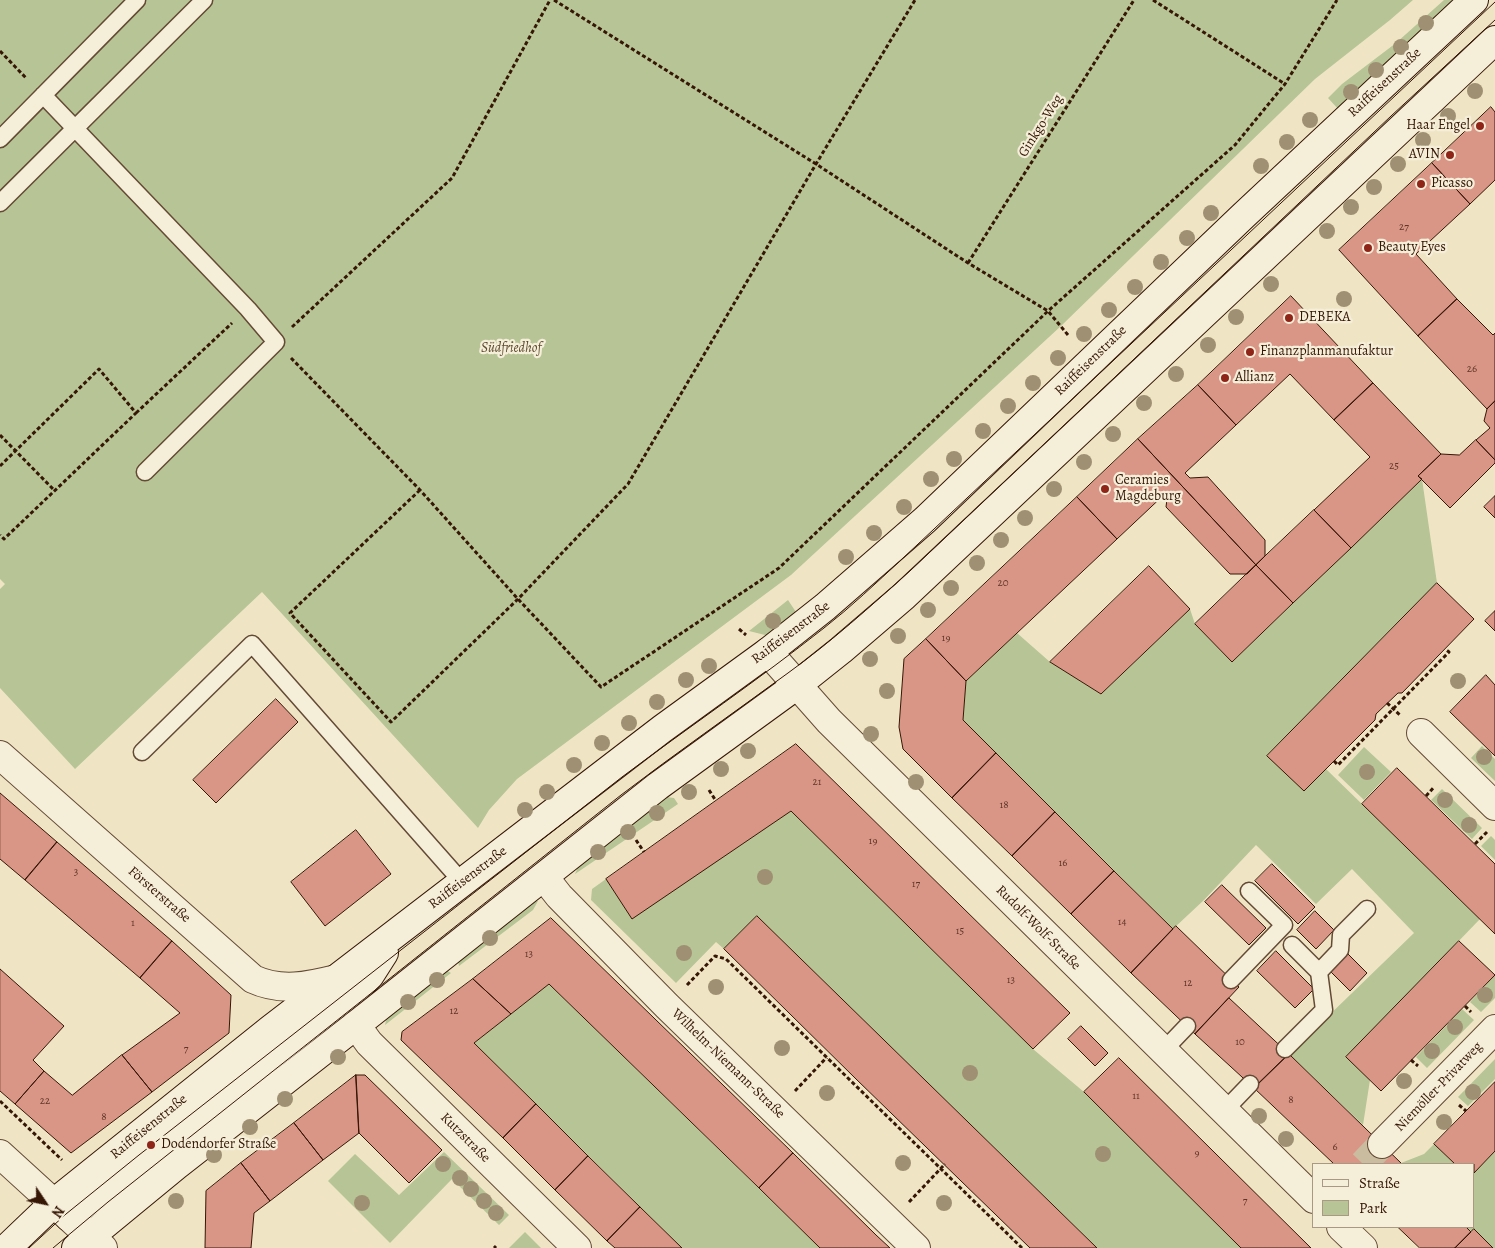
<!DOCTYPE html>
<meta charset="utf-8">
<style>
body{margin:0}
#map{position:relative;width:1495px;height:1248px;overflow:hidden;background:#efe5c5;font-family:Alegreya,serif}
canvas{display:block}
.legend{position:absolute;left:1312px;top:1163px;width:162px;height:65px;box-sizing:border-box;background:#f5eed9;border:1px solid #a99884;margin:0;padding:6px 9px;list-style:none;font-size:15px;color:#361605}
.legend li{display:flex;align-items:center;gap:10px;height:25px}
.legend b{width:25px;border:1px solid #a99884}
.north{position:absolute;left:20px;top:1178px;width:50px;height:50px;-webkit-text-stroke:4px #f5eed9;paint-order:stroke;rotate:124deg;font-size:14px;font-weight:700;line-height:20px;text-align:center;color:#361605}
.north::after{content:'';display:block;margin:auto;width:18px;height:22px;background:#361605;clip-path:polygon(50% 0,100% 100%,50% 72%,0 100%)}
</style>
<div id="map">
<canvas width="1495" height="1248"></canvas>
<ul class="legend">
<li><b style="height:6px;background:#f5eed9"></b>Straße</li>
<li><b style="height:14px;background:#b7c596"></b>Park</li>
</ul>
<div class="north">N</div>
</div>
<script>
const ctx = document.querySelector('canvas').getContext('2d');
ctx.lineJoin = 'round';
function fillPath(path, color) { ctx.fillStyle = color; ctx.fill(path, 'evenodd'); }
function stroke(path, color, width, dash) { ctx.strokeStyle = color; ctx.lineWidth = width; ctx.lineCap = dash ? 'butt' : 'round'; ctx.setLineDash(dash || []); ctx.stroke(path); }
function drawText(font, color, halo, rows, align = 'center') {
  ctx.font = font + ' Alegreya,serif'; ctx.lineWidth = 4.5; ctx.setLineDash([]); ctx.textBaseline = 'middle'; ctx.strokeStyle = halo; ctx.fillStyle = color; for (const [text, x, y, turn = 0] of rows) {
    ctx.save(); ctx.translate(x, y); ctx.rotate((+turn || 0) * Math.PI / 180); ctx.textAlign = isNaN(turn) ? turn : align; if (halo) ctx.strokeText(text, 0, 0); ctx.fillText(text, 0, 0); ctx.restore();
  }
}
fillPath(new Path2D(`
 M0 0H1413L1390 20 1315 79 1061 326 791 575 517 779 489 810 478 828 262 592 75 769 0 688V589L5 584 0 579Z
 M1444 0H1457L1339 110 1328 98 1342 84 1396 43Z
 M1422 479 1437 583 1267 756 1326 769 1480 919 1347 1057 1370 1080 1363 1125 1289 1054 1414 933 1352 869 1316 904 1256 845 1204 900 1173 929 963 720 966 681 1017 633 1050 662 1101 694 1190 609 1195 624 1232 662Z
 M788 600 798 615 769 636 749 631Z
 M1482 746 1495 759V781L1471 758Z
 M1364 747 1391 772 1364 800 1338 775Z
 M1442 789 1482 828 1472 839 1431 800Z
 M659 796 674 798 678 804 575 874 579 865Z
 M791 811 1033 1049 1084 1092 1241 1248H1097L757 916 724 949 716 942 676 983 591 900 592 889 606 879 632 918Z
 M1491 836 1495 840V860L1481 846Z
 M533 901H538L533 910 459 966 457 957Z
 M443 968 451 973 385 1025 387 1016Z
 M1495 975V998L1481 1012 1470 1002Z
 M549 984 820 1248H682L474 1043Z
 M1462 1009 1474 1020 1427 1068 1416 1057Z
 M1495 1059V1079L1468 1106 1458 1097Z
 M1434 1144 1455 1164H1402L1401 1163 1424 1154Z
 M1495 1151V1248H1493L1466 1227H1474V1173Z
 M444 1152 509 1215 499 1225 452 1179 390 1243 328 1181 355 1154 399 1195Z
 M525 1232 541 1248H509Z`), '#b7c596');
const building = new Path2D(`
 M1491 107 1495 112V180L1470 204 1432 163Z
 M1432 163 1470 204 1416 254 1457 299 1418 336 1339 250Z
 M1291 296 1373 383 1334 420 1290 374 1236 425 1198 385Z
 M1457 299 1493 335 1495 333V401L1487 409 1418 336Z
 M1373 383 1441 454 1418 476 1422 479 1351 548 1314 510 1370 457 1334 420Z
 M1198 385 1236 425 1185 473 1190 478 1208 477 1265 540V556L1256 565 1138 439Z
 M1495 401V460L1476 440 1490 428 1484 421 1487 409Z
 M1138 439 1256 565 1247 574H1230L1166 507 1168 491 1117 539 1077 497Z
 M1476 440 1495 460V463L1450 508 1418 476 1441 454 1459 455Z
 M1495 496V518L1484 507Z
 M1077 497 1117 539 966 681 926 639Z
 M1314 510 1351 548 1293 603 1256 565Z
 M1256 565 1293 603 1232 662 1195 624Z
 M1149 566 1190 609 1101 694 1050 662Z
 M1437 583 1474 619 1402 693H1398L1376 714 1375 720 1304 791 1267 756Z
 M1495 611V631L1485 621Z
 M926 639 966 681 963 720 996 753 952 798 903 749 899 727 904 659Z
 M1486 675 1495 685V756L1450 712Z
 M276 699 298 722 216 803 193 780Z
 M796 744 1070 1013 1033 1049 791 811 632 919 606 879Z
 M996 753 1055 812 1012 856 952 798Z
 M1397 768 1495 864V934L1362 804Z
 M0 793 57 842 25 880 0 859Z
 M1055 812 1114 871 1071 914 1012 856Z
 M356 830 391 874 325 926 291 882Z
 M57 842 172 941 140 978 25 880Z
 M1272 864 1315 907 1298 924 1255 881Z
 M1114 871 1173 929 1131 973 1071 914Z
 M1222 885 1266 928 1249 945 1205 902Z
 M1315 911 1334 930 1316 949 1297 930Z
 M757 916 1097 1248H1030L856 1079 724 949Z
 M551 918 793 1153 759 1188 549 984 511 1014 473 979Z
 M1176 926 1239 987 1195 1034 1131 973Z
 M172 941 231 995 229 1033 152 1092 122 1055 180 1013 140 978Z
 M1459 941 1495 975 1381 1091 1346 1057Z
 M1276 951 1314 989 1295 1008 1257 971Z
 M1348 954 1367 973 1350 991 1331 972Z
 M0 969 64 1026 33 1060 44 1071 15 1104 0 1091Z
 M473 979 511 1014 474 1043 536 1104 503 1138 401 1040 402 1032Z
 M1229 998 1289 1054 1254 1088 1195 1034Z
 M1081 1026 1108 1053 1095 1066 1068 1039Z
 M1289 1054 1402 1164H1334L1254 1088Z
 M122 1055 152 1092 71 1153 15 1104 44 1071 72 1095Z
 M1119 1058 1311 1248H1241L1084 1092Z
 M356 1075H365L442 1150 409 1183 359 1133Z
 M356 1075 359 1133 323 1160 294 1123Z
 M1495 1082V1151L1474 1173V1164H1455L1434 1144Z
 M536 1104 588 1156 555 1190 503 1138Z
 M294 1123 323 1160 270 1201 241 1163Z
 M793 1153 876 1235 890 1248H820L759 1188Z
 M588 1156 640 1207 607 1241 555 1190Z
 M241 1163 270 1201 254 1213 251 1248H205L206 1191Z
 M640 1207 682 1248H615L607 1241Z
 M1398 1227H1466L1471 1232 1455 1248H1420Z
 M1474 1229 1493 1248H1455Z`);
fillPath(building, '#d99687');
stroke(building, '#361605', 1);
stroke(new Path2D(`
 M1363 1164 1382 1144`), '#cabc9f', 28, [28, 14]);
const lane = new Path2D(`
 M43 95 248 309 276 342 145 472
 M0 139 137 0
 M0 203 204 0
 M142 752 252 644 463 883
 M1292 945 1319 972
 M1231 980 1284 925 1249 891
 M1285 1049 1324 1010 1319 972 1340 950 1341 935 1367 909
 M1163 1051 1187 1026
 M1224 1111 1250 1084`);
const street = new Path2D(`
 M768 652 829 721 1314 1199
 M1421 733 1495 806
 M0 755 253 979C281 992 308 986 336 979
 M544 877 559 896 667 1006 916 1248
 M356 1025 369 1043 577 1248
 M1382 1144 1495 1029
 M0 1154 103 1248
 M1341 1227 1363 1248`);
const secondary = new Path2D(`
 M69 1217 361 984 370 975 384 953
 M7 1248 54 1203 271 1029 662 729 768 652 825 607 925 520 1243 216 1474 0
 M76 1248 177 1165 356 1025 658 786 797 685 841 650 904 596 1495 40`);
stroke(lane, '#644a35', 19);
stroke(street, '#644a35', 30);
stroke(secondary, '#361605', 30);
stroke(new Path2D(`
 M554 0 816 164 968 263 1048 311 1068 335
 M1153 0 1285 84
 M0 51 27 79
 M968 263 1134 0
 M292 327 452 178 550 0
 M291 358 420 490 518 599 601 687 779 568 1048 311 1235 145 1285 84 1337 0
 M136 413 232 323
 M0 435 55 491
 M0 466 99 369 136 413 4 539 0 535
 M420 490 290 613 391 722 518 599 628 484 816 164 915 0
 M739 629 746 635
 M1387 703 1400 715
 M1334 761 1338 765 1449 652 1445 649
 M709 790 716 801
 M1426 796 1434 787
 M636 840 644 852
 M1475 844 1487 832
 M687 985 715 956 726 959 1022 1248
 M1465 1006 1471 1012
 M1411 1060 1418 1066
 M795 1091 827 1057
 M0 1101 62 1160
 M1459 1105 1466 1111
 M909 1202 945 1164
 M494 1248 496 1246`), '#361605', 3, [4, 2.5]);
stroke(lane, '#f5eed9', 16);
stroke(street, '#f5eed9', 28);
stroke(secondary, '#f5eed9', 28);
stroke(new Path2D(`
 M29 1248 66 1214 139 1155 622 777C689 727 758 680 824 628 851 607 876 583 901 560L1495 2
 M53 1248 108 1202 621 795C676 753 732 714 788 673 831 642 871 606 911 570L1391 116 1495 20`), '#361605', 1);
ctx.fillStyle = '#9f9073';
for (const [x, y] of [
 [1426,23],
 [1401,47],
 [1376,70],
 [1475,91],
 [1351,92],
 [1448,116],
 [1310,120],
 [1423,140],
 [1287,142],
 [1398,164],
 [1261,166],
 [1374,187],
 [1351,207],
 [1211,213],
 [1327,231],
 [1187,238],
 [1161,262],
 [1271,284],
 [1135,287],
 [1344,299],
 [1109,310],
 [1236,317],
 [1084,334],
 [1208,345],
 [1058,358],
 [1176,374],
 [1033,383],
 [1144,403],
 [1008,406],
 [983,431],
 [1113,434],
 [954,459],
 [1084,462],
 [931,479],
 [1054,489],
 [904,507],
 [1025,518],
 [874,533],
 [1001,540],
 [846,557],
 [977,563],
 [951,588],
 [928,610],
 [773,621],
 [898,636],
 [870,659],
 [709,666],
 [686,680],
 [1458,681],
 [887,691],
 [657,702],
 [629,723],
 [871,734],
 [602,743],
 [748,751],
 [1484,757],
 [574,765],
 [721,769],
 [1367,772],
 [916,782],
 [547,792],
 [689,792],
 [1445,800],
 [525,810],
 [657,813],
 [1469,825],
 [628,832],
 [598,852],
 [765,877],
 [490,938],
 [684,953],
 [437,980],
 [716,987],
 [1485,995],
 [408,1002],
 [1455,1027],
 [782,1048],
 [1432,1051],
 [338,1057],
 [970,1073],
 [1404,1081],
 [1473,1092],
 [827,1093],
 [285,1099],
 [1259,1116],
 [1444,1122],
 [250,1127],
 [1286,1139],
 [1103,1154],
 [214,1155],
 [903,1163],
 [443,1164],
 [460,1178],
 [471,1189],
 [176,1201],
 [484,1201],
 [362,1203],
 [944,1203],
 [496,1213]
]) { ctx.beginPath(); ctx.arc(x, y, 8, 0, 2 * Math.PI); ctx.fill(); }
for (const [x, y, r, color] of [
 [1480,126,5,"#8f2418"],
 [1450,155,5,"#8f2418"],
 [1421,184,5,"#8f2418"],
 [1368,248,5,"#8f2418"],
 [1289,318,5,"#8f2418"],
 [1250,352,5,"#8f2418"],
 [1225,378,5,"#8f2418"],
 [1105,489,5,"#8f2418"],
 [151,1145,5,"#8f2418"]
]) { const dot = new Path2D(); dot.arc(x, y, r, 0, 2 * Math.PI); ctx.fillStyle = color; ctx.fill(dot); stroke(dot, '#f5eed9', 2); }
drawText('11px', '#5f3626', null, [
 ["27",1404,227],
 ["26",1472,369],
 ["25",1394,466],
 ["20",1003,583],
 ["19",946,638],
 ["21",817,782],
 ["18",1004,805],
 ["19",873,841],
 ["16",1063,863],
 ["3",76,872],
 ["17",916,884],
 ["14",1122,922],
 ["1",133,923],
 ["15",960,931],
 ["13",529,954],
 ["13",1011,980],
 ["12",1188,983],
 ["12",454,1011],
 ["10",1240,1042],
 ["7",186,1049],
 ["11",1136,1096],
 ["8",1291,1100],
 ["22",45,1101],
 ["8",104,1117],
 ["6",1335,1147],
 ["9",1197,1153],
 ["7",1245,1201]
]);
drawText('14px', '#361605', '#f5eed9', [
 ["Raiffeisenstraße",1385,83,-43],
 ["Ginkgo-Weg",1041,126,-58],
 ["Raiffeisenstraße",1091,361,-44],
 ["Raiffeisenstraße",791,633,-37],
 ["Raiffeisenstraße",468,878,-37],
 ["Försterstraße",159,895,41],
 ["Rudolf-Wolf-Straße",1038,928,45],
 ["Wilhelm-Niemann-Straße",728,1064,44],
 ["Niemöller-Privatweg",1439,1087,-46],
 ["Raiffeisenstraße",149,1127,-39],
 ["Kutzstraße",465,1138,45]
]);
drawText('14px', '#361605', '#f5eed9', [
 ["Haar Engel",1470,126,"right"],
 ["AVIN",1440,155,"right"],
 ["Picasso",1431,184],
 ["Beauty Eyes",1378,248],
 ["DEBEKA",1299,318],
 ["Finanzplanmanufaktur",1260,352],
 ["Allianz",1235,378],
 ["Ceramies",1115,481],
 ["Magdeburg",1115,497],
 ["Dodendorfer Straße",161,1145]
], 'left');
drawText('italic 14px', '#5d4b30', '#f5eed9', [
 ["Südfriedhof",511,349]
]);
</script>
